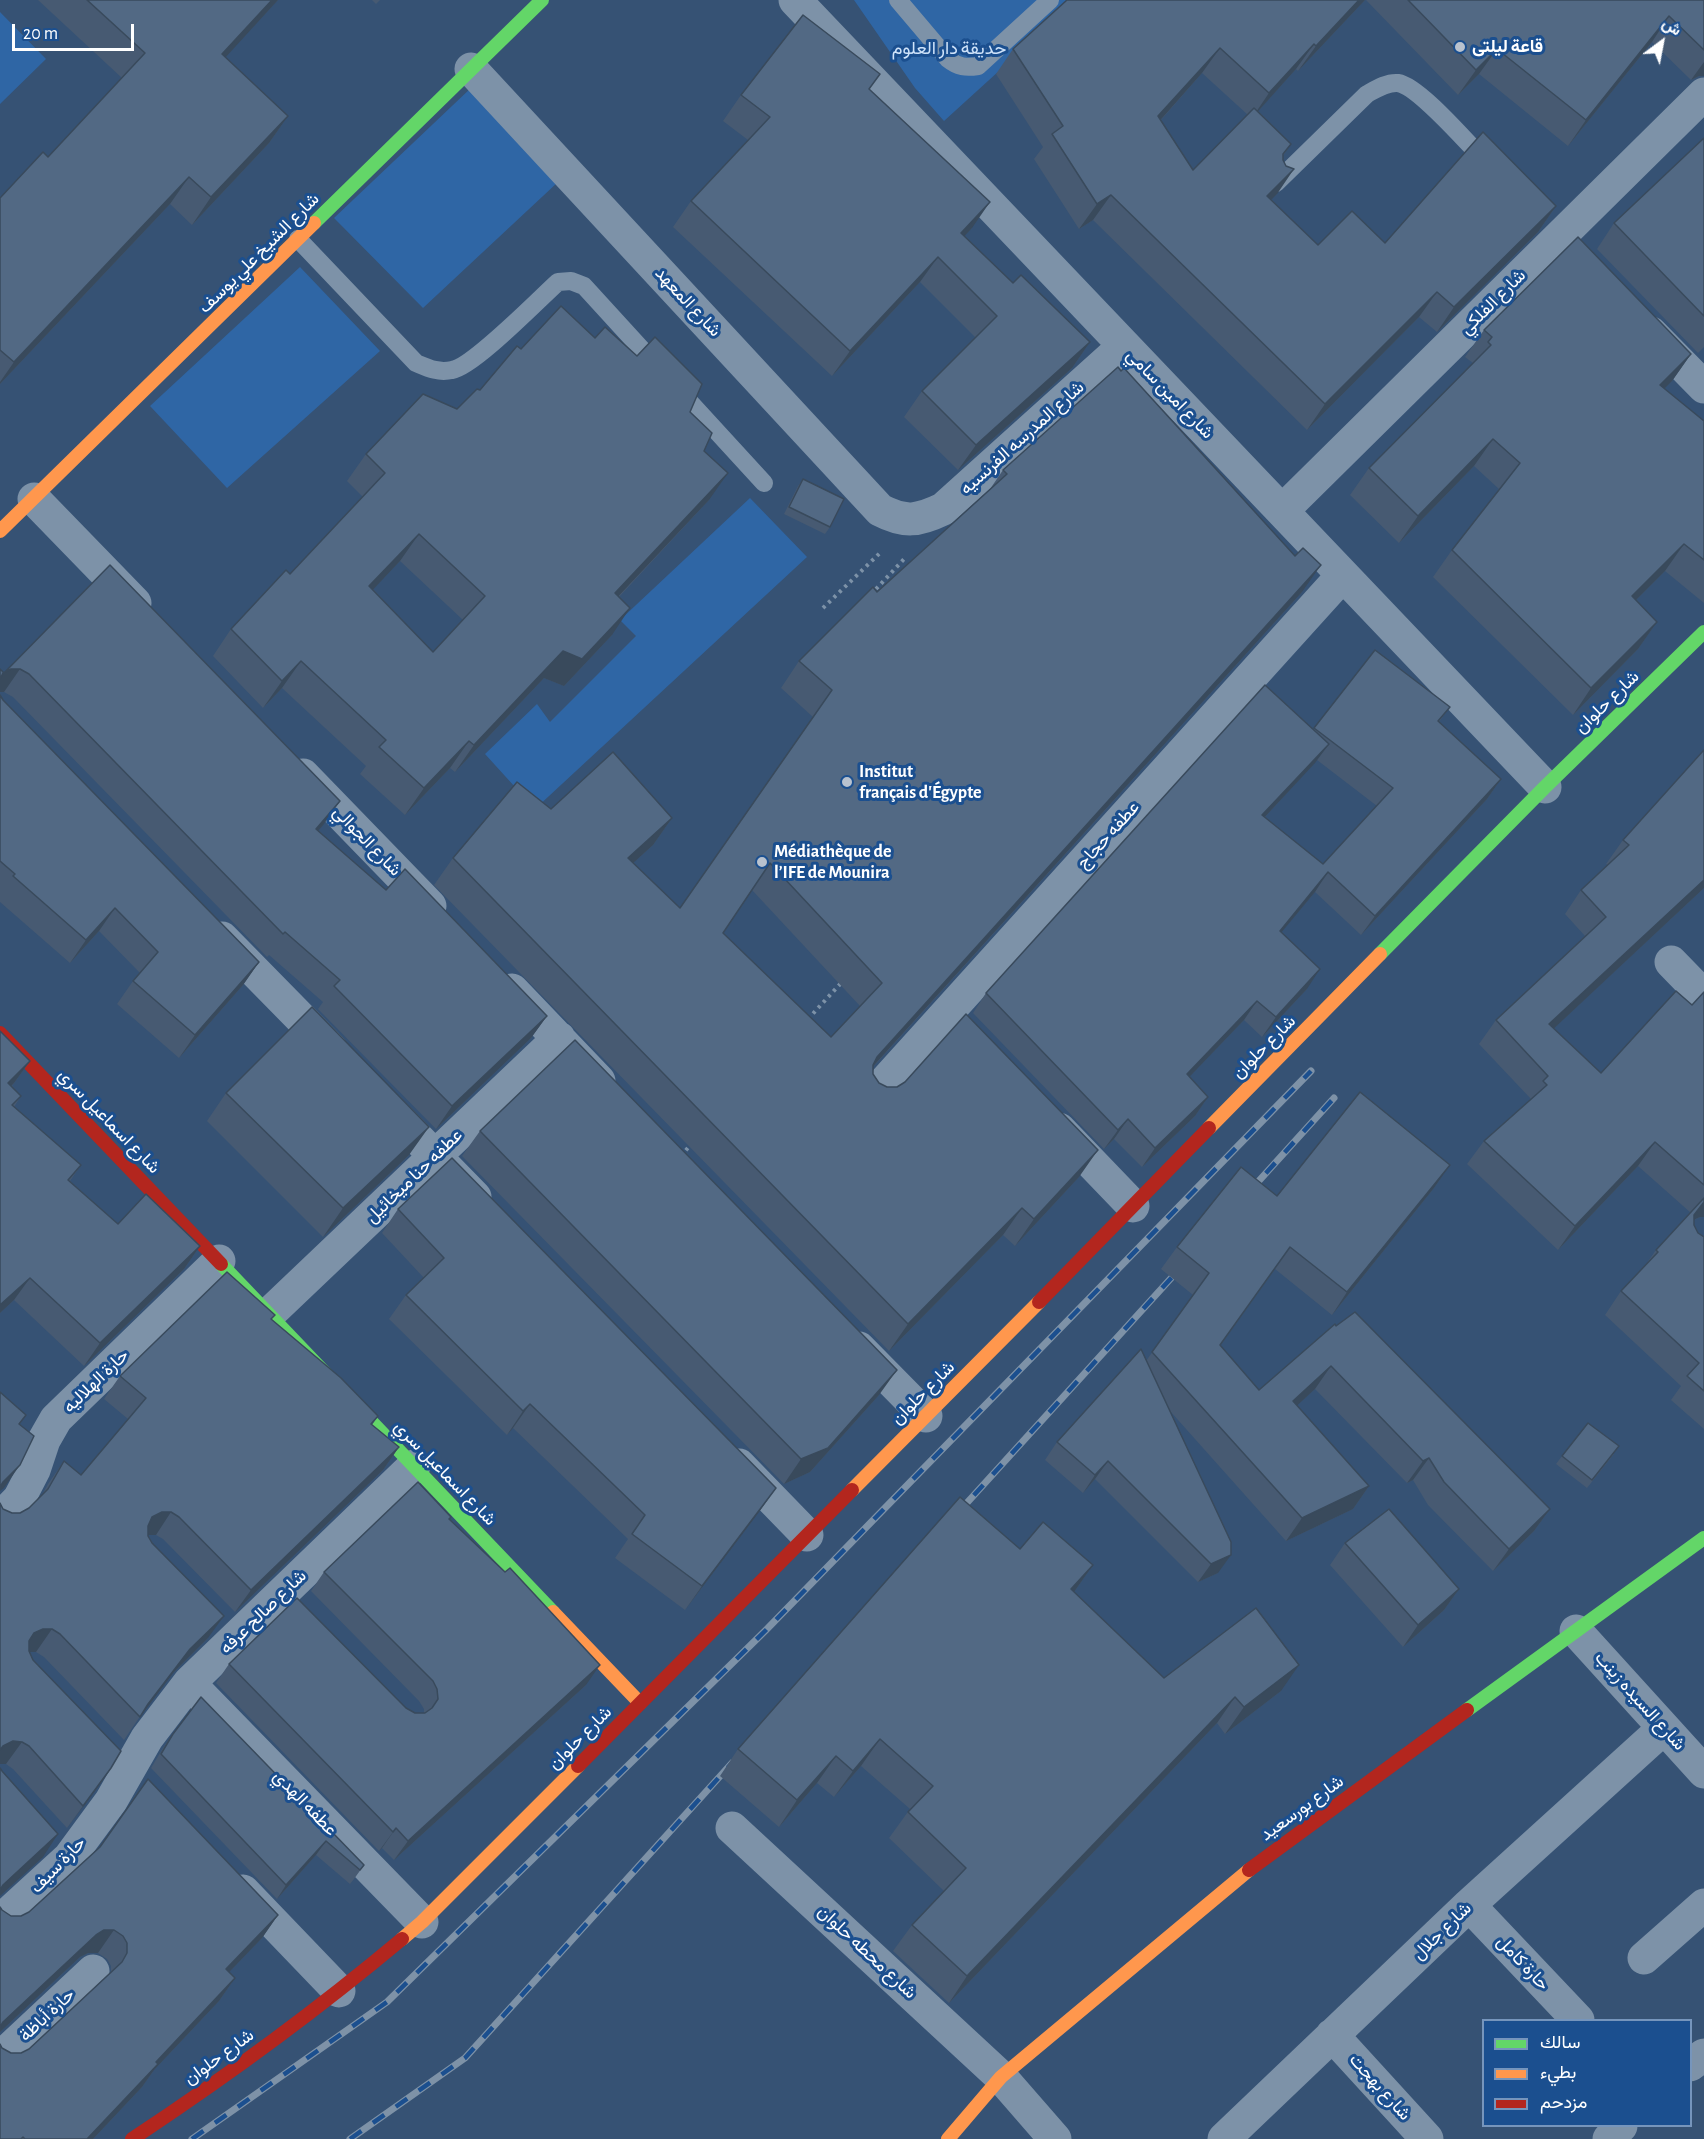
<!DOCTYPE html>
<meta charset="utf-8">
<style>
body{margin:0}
#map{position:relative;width:1704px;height:2139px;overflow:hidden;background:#365274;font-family:"Alegreya Sans",Vazirmatn,sans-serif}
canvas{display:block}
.legend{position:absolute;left:1482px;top:2019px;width:210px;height:108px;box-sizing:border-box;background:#1b4f8f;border:2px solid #7695bc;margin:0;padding:8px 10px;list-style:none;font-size:18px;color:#fff}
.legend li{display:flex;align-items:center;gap:12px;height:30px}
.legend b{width:30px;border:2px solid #7695bc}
.north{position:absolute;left:1632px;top:12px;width:60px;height:60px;-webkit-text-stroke:4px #1b4f8f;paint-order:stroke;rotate:32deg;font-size:16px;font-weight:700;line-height:24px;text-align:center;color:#fff}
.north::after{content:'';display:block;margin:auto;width:21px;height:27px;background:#fff;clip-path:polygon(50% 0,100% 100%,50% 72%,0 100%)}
.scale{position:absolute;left:12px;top:24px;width:122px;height:27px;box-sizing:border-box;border:3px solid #fff;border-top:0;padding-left:8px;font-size:18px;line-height:21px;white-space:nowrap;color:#fff;-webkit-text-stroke:4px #1b4f8f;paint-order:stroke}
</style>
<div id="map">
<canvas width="1704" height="2139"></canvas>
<ul class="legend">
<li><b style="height:8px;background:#63d668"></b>سالك</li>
<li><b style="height:8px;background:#ff974d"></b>بطيء</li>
<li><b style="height:8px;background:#b3261e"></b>مزدحم</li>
</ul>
<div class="north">ش</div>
<div class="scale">20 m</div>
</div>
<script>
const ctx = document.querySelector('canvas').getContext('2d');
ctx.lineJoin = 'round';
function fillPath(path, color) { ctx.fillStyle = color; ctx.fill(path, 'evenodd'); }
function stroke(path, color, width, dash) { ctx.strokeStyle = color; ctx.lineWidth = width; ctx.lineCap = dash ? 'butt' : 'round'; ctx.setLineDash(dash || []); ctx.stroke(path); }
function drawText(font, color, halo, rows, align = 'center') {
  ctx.font = font + ' "Alegreya Sans",Vazirmatn,sans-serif'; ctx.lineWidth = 6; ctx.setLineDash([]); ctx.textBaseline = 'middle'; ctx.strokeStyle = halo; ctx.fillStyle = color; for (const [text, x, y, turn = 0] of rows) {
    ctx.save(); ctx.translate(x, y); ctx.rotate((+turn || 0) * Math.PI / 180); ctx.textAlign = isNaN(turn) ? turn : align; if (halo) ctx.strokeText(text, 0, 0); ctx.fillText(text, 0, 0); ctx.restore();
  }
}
fillPath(new Path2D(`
 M854 0H1077L944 121 915 88Z
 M0 12 46 59 0 104Z
 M472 87 558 182 423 308 334 218Z
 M300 267 380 351 227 488 150 406Z
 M750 498 807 557 535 809 485 754 537 704 550 722 636 636 620 620Z`), '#2f66a5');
stroke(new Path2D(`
 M876 589 906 557
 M823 608 881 552
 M808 1019 843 981
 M681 1156 692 1143`), '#7d92a8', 4, [3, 4.5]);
stroke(new Path2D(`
 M898 0 948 59C958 67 966 68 978 66L1050 0
 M1276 183 1367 94C1376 89 1387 82 1398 83 1419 86 1469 145 1486 162
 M298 239 416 363C428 368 438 373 452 370 473 367 538 300 558 282L571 281 584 286 658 367
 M676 387 764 483`), '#7d92a8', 18);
stroke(new Path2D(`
 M795 0 1545 787
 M471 69 880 510C905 523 918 521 943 509L1124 346
 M1651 333 1704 387
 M34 499 135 603
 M1282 511 1704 94
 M303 775 430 906
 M222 938 331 1049
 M1671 962 1704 996
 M512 990 599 1081
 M872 1096 1343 575
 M388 1108 475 1197
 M1059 1129 1133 1206
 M269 1314 559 1038
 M859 1348 926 1416
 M739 1465 807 1535
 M0 1518 19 1499 34 1470 44 1440 56 1419 219 1261
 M1576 1631 1704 1772
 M189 1683 422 1922
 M732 1828 1001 2077 1055 2139
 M243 1891 339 1991
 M1469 1905 1578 2020
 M0 1921 69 1858 111 1801 147 1738 189 1683 414 1466
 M1644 1958 1704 1905
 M1332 2035 1427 2139
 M0 2058 93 1971
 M1690 2065 1704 2055
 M1224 2139 1469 1905 1664 1728
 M1609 2139 1621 2126`), '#7d92a8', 33);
stroke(new Path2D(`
 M314 223 542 0
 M1380 954 1545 787 1704 632
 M221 1264 553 1612
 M1467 1710 1704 1538`), '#63d668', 14);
stroke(new Path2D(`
 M0 531 314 223
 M1209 1128 1380 954
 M852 1490 1039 1302
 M553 1612 640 1703
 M402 1939 422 1922 578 1766
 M948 2139 1001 2077 1249 1870`), '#ff974d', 14);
stroke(new Path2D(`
 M0 1033 221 1264
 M1039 1302 1209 1128
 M578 1766 852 1490
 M1249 1870 1467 1710
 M132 2139C226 2077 316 2011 402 1939`), '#b3261e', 14);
const rail = new Path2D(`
 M1247 1194 1334 1098
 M955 1516 1183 1265
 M192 2139 387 2002 766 1630 1311 1071
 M350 2139 465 2058 732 1763`);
stroke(rail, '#7e92a7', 7);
stroke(rail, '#1b4f8f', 4.5, [14]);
fillPath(new Path2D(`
 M38 0H278L225 57 288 116 269 143 192 225 170 204 0 384V198L48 157 122 78Z
 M372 0H380L376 4Z
 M1067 0H1365L1298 71 1296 69 1258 111 1291 144 1283 156 1277 194 1271 199 1318 245 1385 243 1556 206 1538 232 1437 332 1419 317 1307 430 1093 220 1079 229 1034 159 1043 147 996 74 1013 49ZM1202 73 1248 115 1193 170 1161 120Z
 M1366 0H1704V76H1699L1691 80 1652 42 1568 146 1479 74 1458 95Z
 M870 90 972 228 964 236 1013 283 1090 342 1072 368 958 470 904 417 922 391 976 338 920 282 832 376 673 227 691 201 748 140 723 121 741 95Z
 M1704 138V347L1698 353 1597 249 1614 223Z
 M1484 330 1691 354 1672 381 1664 388 1704 421V603L1665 571 1636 600 1657 622 1638 649 1573 715 1433 577 1452 550 1499 489 1474 466 1399 543 1350 495 1369 468 1471 366 1473 363 1465 357Z
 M595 338 690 412 704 451 709 500 619 597 612 635 564 686 544 678 455 772 450 768 405 815 360 774 366 766 282 688 263 708 213 656 231 629 290 574 363 497 347 481 366 454 457 409 480 390 521 349ZM400 561 463 620 433 652 373 589Z
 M1003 470 1302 592 873 1067V1074L879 1083 1079 1177 1015 1246 1003 1235 889 1351 434 885 453 858 551 809 672 818 653 845 633 863 680 908 813 717 781 688 799 661 988 492ZM752 890 860 1006 831 1037 723 933Z
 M803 479 830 527 825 534 784 514 798 486Z
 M110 565 340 801 318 831 386 890 547 1016 531 1038 436 1129 318 1009 323 1002 269 955 267 957 13 697 4 692V673Z
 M1375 650 1450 707 1439 722 1501 779 1487 799 1361 935 1315 892 1281 932 1307 989 1262 1037 1244 1020 1189 1077 1208 1097 1195 1116 1142 1167 1114 1139 1104 1149 973 1013 986 993 1313 730ZM1317 760 1377 806 1323 864 1265 817Z
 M0 695 3 700 259 962 243 985 179 1058 117 1004 133 981 140 973 99 931 70 963 0 902Z
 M1704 750V888L1554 1028 1601 1073 1692 1005 1704 992V1217H1700L1694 1220V1225L1698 1233 1704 1237V1429L1671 1400 1681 1386 1605 1315 1621 1291 1644 1267 1656 1250 1691 1213 1638 1166 1558 1250 1467 1164 1484 1141 1531 1099 1479 1044 1496 1020 1585 936 1565 914 1581 890 1608 865 1606 864 1623 840Z
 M0 1031 30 1061 12 1086 21 1096 14 1107 81 1165 70 1181 118 1224 200 1246 184 1269 84 1366 14 1300 0 1313Z
 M226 1093 409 1155 323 1237 207 1121Z
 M480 1131 879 1395 810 1472 784 1484 462 1156Z
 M1450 1165 1434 1188 1332 1315 1275 1269 1220 1346 1259 1390 1335 1324 1550 1509 1534 1531 1493 1571 1428 1505 1413 1480 1407 1483 1315 1389 1297 1405 1369 1486 1353 1509 1286 1541 1170 1411 1218 1573 1198 1582 1095 1479 1083 1493 1045 1460 1057 1442 1146 1361 1193 1295 1161 1269 1177 1247 1277 1196Z
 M398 1209 759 1512 685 1610 615 1558 628 1539 513 1428 507 1435 389 1319 406 1295 424 1278 382 1233Z
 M271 1320 378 1416 372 1425 399 1447 383 1470 235 1612 163 1539 156 1535H148L208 1638 174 1672 143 1712 124 1740 44 1657 36 1652H29L95 1791 67 1828 13 1769 6 1764H0V1503L3 1509 12 1513H20L29 1508 41 1497 48 1484 64 1461 81 1475 128 1419 104 1399 120 1376Z
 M1614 1454 1587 1488 1556 1464 1562 1456Z
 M450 1519 586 1685 394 1860 382 1848 379 1851 216 1683 229 1664 406 1708 415 1713H424V1709L419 1701 311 1591 324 1572Z
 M1345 1543 1459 1589 1444 1610 1403 1647 1330 1565Z
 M1020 1549 1093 1565 1074 1592 1164 1678 1281 1691 1225 1734 1217 1723 949 2003 893 1951 912 1925 944 1891 889 1838 910 1809 861 1766 834 1797 817 1783 779 1827 720 1776 738 1749Z
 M173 1734 364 1865 354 1879 350 1884 316 1855 277 1899 151 1768 163 1748Z
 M148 1779 278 1915 262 1938 229 1972 235 1978 219 2001 154 2070 142 2087 93 2139H0V2044L2 2048 11 2053H21L29 2049 111 1972V1966L107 1959 98 1953H88L80 1957 0 2032V1907L2 1910 11 1916H21L29 1912 100 1847Z`), '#475a72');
fillPath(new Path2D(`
 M272 0H278L203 82 222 54Z
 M1359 0H1365L1298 71 1316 46Z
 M1669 16 1652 42 1568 146 1586 120Z
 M1314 44 1296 69 1252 118 1269 93Z
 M1220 48 1202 73 1141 142 1158 116Z
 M1497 49 1479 74 1458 95 1476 70Z
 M1704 62V76H1699L1691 80Z
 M288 116 269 143 192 225 211 197Z
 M1294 169 1277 194 1250 221 1267 196Z
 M189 177 170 204 0 384V382L14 362Z
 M1111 195 1093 220 1079 229 1097 204Z
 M990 202 972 228 943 259 961 233Z
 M1556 206 1538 232 1437 332 1454 307Z
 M938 257 920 282 832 376 850 351Z
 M1437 292 1419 317 1307 430 1325 404Z
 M1090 342 1072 368 958 470 976 445Z
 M1691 354 1672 381 1641 412 1660 385Z
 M1493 439 1474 466 1399 543 1418 516Z
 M728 473 709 500 596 620 615 593Z
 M419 534 400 561 351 613 369 586Z
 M1684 544 1665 571 1613 623 1632 596Z
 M1321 565 1302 592 858 1083 877 1057Z
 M630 608 612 635 564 686 544 678 455 772 474 745 563 651Z
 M1657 622 1638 649 1573 715 1591 688Z
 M301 661 282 688 263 708 282 681Z
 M11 669H20L4 692H0V678L3 673Z
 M469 741 450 768 405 815 424 788Z
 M1329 744 1315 763 1249 834 1262 815Z
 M1501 779 1487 799 1361 935 1375 916Z
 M340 801 324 824 300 852 316 829Z
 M672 818 653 845 609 885 628 858Z
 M1328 872 1315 892 1266 951 1280 931Z
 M1704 880V888L1533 1048 1549 1024Z
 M115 908 99 931 70 963 86 940Z
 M259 962 243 985 179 1058 195 1035Z
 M1320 969 1307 989 1262 1037 1276 1017Z
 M1257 1001 1244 1020 1173 1094 1187 1074Z
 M547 1016 531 1038 436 1129 452 1106Z
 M30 1061 14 1083 0 1098 8 1083Z
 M1208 1097 1195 1116 1142 1167 1155 1148Z
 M1128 1119 1114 1139 1104 1149 1118 1130Z
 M429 1127 409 1155 323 1237 343 1208Z
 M1655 1142 1638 1166 1558 1250 1575 1226Z
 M1098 1150 1079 1177 1015 1246 1034 1219Z
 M1450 1165 1434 1188 1332 1315 1347 1292Z
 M1704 1202V1217H1700L1691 1221 1694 1215Z
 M1022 1208 1003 1235 889 1351 908 1324Z
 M200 1246 184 1269 84 1366 100 1343Z
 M30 1278 14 1300 0 1313V1305Z
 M1331 1366 1315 1389 1277 1424 1293 1401Z
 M897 1370 879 1395 810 1472 784 1484 801 1459Z
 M530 1404 513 1428 507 1435 523 1411Z
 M399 1447 383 1470 235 1612 251 1590Z
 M1429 1458 1413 1480 1407 1483 1423 1461Z
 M1108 1461 1095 1479 1083 1493 1095 1475Z
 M20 1465 4 1488 0 1491V1486L3 1482Z
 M1369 1486 1353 1509 1286 1541 1302 1518Z
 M776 1488 759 1512 685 1610 702 1586Z
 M1550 1509 1534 1531 1493 1571 1509 1549Z
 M162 1512H171L156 1535H146L136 1540 152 1517Z
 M1231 1555 1218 1573 1198 1582 1211 1564Z
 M1093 1565 1074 1592 1071 1589Z
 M1459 1589 1444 1610 1403 1647 1418 1625Z
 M224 1616 208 1638 174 1672 140 1717 148 1704 190 1649Z
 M43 1629H52L36 1652H27L18 1656 34 1633Z
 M600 1665 586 1685 394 1860 408 1841Z
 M1299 1665 1281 1691 1225 1734 1244 1707Z
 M1235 1697 1217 1723 949 2003 967 1976Z
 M880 1739 861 1766 834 1797 853 1771Z
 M13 1741 22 1742 6 1764H0V1750L3 1746Z
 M836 1756 817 1783 779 1827 797 1800Z
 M111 1768 95 1791 67 1828 83 1806Z
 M396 1828 382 1848 379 1851 393 1832Z
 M58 1834 43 1857 0 1896V1889L3 1885Z
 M326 1841 316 1855 277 1899 286 1885Z
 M278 1915 262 1938 210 1992 226 1969Z
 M104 1930H114L98 1953H88L80 1957 0 2032V2026L3 2022 96 1935Z
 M235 1978 219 2001 154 2070 142 2087 93 2139H87L156 2062Z`), '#394a5c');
const building = new Path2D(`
 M87 0H272L222 54 288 116 211 197 189 177 14 362 0 350V198L43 152 48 157 145 53Z
 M1067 0H1359L1316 46 1314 44 1269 93 1220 48 1158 116 1193 170 1254 108 1291 144 1283 154V160L1286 166 1294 169 1267 196 1318 245 1352 211 1385 243 1483 132 1556 206 1454 307 1437 292 1325 404 1111 195 1097 204 1052 134 1063 126 1013 49Z
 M1408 0H1704V50L1669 16 1586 120 1497 49 1476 70Z
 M803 15 880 74 869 89 990 202 961 233 1013 283 1021 275 1090 342 976 445 922 391 997 316 938 257 850 351 691 201 770 117 741 95Z
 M1704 138V316L1614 223Z
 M1578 237 1691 354 1660 385 1704 421V560L1684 544 1632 596 1657 622 1591 688 1452 550 1520 463 1493 439 1418 516 1369 468 1491 345 1488 342 1492 337 1484 330Z
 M561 306 595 338 605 327 637 356 655 337 702 384 690 412 712 433 704 451 728 473 615 593 630 608 582 659 563 651 474 745 469 741 424 788 379 747 386 740 301 661 282 681 231 629 286 570 290 574 385 473 366 454 423 394 457 409 477 389 480 390 517 346 521 349ZM419 534 485 596 433 652 369 586Z
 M1118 367 1121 371 1124 368 1295 556 1303 548 1321 565 877 1057 873 1065V1074L879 1083 887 1087H897L905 1082 966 1014 1098 1150 1034 1219 1022 1208 908 1324 453 858 517 782 551 809 613 752 672 818 628 858 680 908 832 690 799 661 873 587 877 592 1007 474 1003 470ZM770 863 882 983 831 1037 723 933Z
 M803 479 844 499 830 527 789 507Z
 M110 565 340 801 316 829 386 890 405 869 547 1016 452 1106 334 986 340 980 285 932 283 934 29 674 20 669H11L3 673 0 679V669L4 673Z
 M1375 650 1450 707 1438 721 1501 779 1375 916 1328 872 1280 931 1320 969 1276 1017 1257 1001 1187 1074 1208 1097 1155 1148 1128 1119 1118 1130 986 993 1265 685 1329 744 1262 815 1323 864 1393 788 1314 728Z
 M0 695 3 700 259 962 195 1035 133 981 158 952 115 908 86 940 13 876 15 874 0 861Z
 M1704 750V880L1549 1024 1601 1073 1676 991 1692 1005 1704 992V1185L1655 1142 1575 1226 1484 1141 1547 1085 1543 1081 1548 1076 1496 1020 1606 917 1581 890 1629 845 1623 840Z
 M312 1007 429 1127 343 1208 226 1093Z
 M0 1031 30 1061 8 1083 21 1096 12 1105 81 1165 68 1180 118 1224 146 1194 200 1246 100 1343 30 1278 0 1305Z
 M575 1040 897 1370 828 1448 801 1459 480 1131Z
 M1360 1092 1450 1165 1347 1292 1290 1247 1220 1345 1259 1390 1335 1324 1336 1326 1355 1312 1550 1509 1509 1549 1444 1482 1429 1458 1423 1461 1331 1366 1293 1401 1369 1486 1302 1518 1152 1352 1209 1273 1177 1247 1241 1167 1277 1196Z
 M452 1158 776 1488 702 1586 632 1534 645 1515 530 1404 523 1411 406 1295 444 1258 398 1209Z
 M1704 1198V1202L1694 1215V1225L1698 1233 1704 1237V1391L1687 1376 1699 1363 1621 1291 1658 1252 1656 1250Z
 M227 1272 275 1315 271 1319 341 1378 378 1416 371 1424 399 1447 251 1590 179 1517 171 1512H162L152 1517 148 1526V1536L152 1543 224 1616 190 1649 148 1704 140 1717 60 1634 52 1629H43L34 1633 29 1641V1651L33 1660 121 1751 111 1768 83 1806 29 1746 22 1742 13 1741 3 1746 0 1750V1503L3 1509 12 1513H20L29 1508 48 1489 64 1461 81 1475 146 1398 120 1376Z
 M1141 1349 1231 1542V1555L1211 1564 1108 1461 1095 1475 1057 1442Z
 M0 1392 26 1415 19 1424 34 1436 20 1465 3 1482 0 1487Z
 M1588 1423 1619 1446 1592 1480 1562 1456Z
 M418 1482 451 1517 449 1519 505 1572 510 1568 600 1665 408 1841 396 1828 393 1832 229 1664 297 1598 406 1708 415 1713H425L432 1708 438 1699 437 1689 433 1681 324 1572Z
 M960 1497 1020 1549 1043 1522 1093 1565 1071 1589 1164 1678 1256 1608 1299 1665 1244 1707 1235 1697 967 1976 912 1925 966 1868 908 1812 933 1786 880 1739 853 1771 836 1756 797 1800 738 1749Z
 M1389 1509 1459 1589 1418 1625 1345 1543Z
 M201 1697 364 1865 360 1870 326 1841 286 1885 161 1754 173 1734Z
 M0 1768 2 1771 58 1834 3 1885 0 1890Z
 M148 1779 278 1915 226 1969 235 1978 156 2062 158 2064 87 2139H25L23 2137 21 2139H0V2044L2 2048 11 2053H21L29 2049 122 1962 127 1953V1943L123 1936 114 1930H104L96 1935 3 2022 0 2027V1907L2 1910 11 1916H21L29 1912 100 1847Z`);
fillPath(building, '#526984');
stroke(building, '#394a5c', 1.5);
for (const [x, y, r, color] of [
 [1460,47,6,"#b9c2ce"],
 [847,782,6,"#b9c2ce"],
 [762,862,6,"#b9c2ce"]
]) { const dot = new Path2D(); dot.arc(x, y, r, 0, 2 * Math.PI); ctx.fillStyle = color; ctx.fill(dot); stroke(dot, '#1b4f8f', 2); }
drawText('bold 18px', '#fff', '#1b4f8f', [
 ["قاعة ليلتى",1472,47],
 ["Institut",859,772],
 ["français d'Égypte",859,793],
 ["Médiathèque de",774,852],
 ["l’IFE de Mounira",774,873]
], 'left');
drawText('18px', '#cfe3fa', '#1b4f8f', [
 ["حديقة دار العلوم",949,49]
]);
drawText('18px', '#fff', '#1b4f8f', [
 ["شارع الشيخ علي يوسف",259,253,-45],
 ["شارع المعهد",688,302,47],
 ["شارع الفلكي",1493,302,-45],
 ["شارع امين سامي",1170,394,46],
 ["شارع المدرسه الفرنسيه",1022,438,-42],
 ["شارع حلوان",1607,702,-44],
 ["عطفه حجاج",1108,835,-48],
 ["شارع الجوالي",367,841,46],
 ["شارع حلوان",1264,1047,-45],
 ["شارع اسماعيل سري",109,1121,46],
 ["عطفه حنا ميخائيل",414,1176,-44],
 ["حارة الهلاليه",96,1381,-44],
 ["شارع حلوان",923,1393,-45],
 ["شارع اسماعيل سري",445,1473,46],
 ["شارع صالح عرفه",263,1612,-44],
 ["شارع السيده زينب",1640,1701,48],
 ["شارع حلوان",580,1738,-45],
 ["عطفه الهدي",305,1803,46],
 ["شارع بورسعيد",1302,1808,-36],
 ["حارة سيف",58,1865,-46],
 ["شارع جلال",1442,1931,-44],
 ["شارع محطه حلوان",867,1952,43],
 ["حارة كامل",1523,1963,47],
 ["حارة أباظة",47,2015,-43],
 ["شارع حلوان",219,2057,-36],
 ["شارع بهجت",1380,2087,48]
]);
</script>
